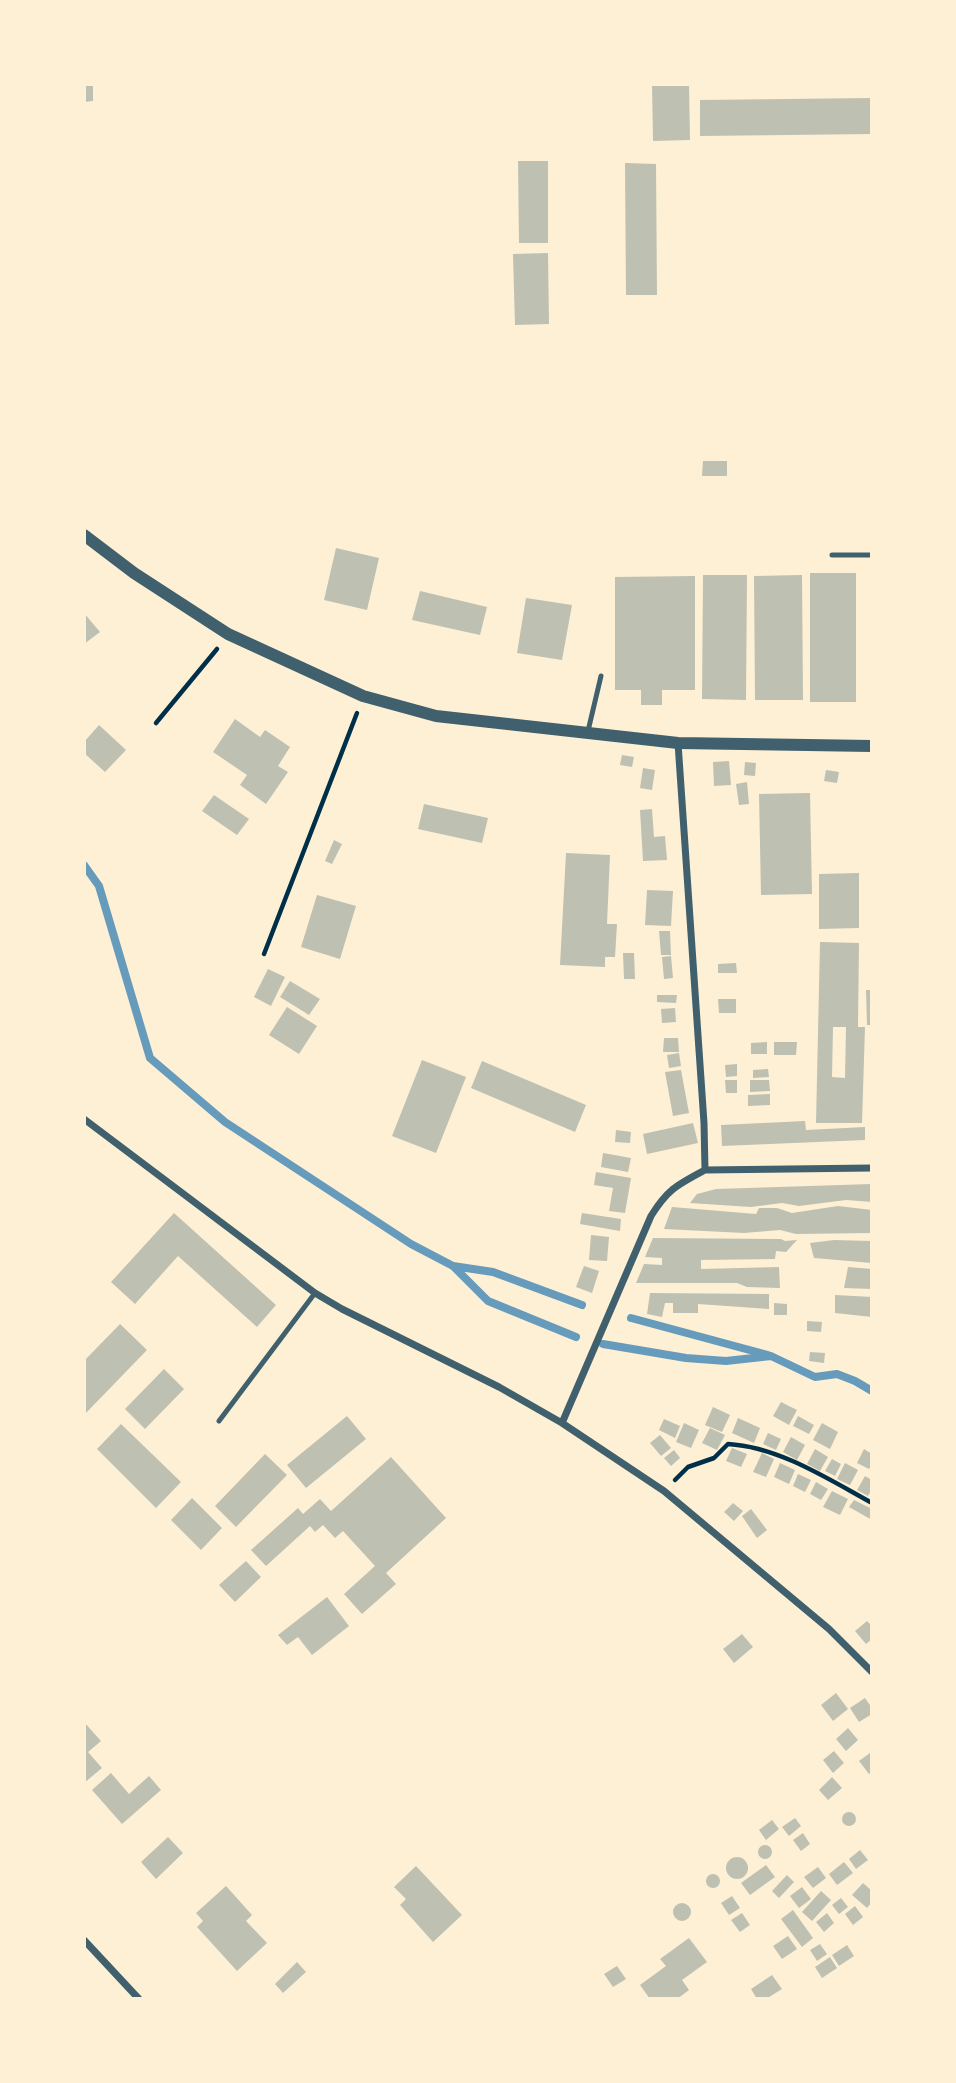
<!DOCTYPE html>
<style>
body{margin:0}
#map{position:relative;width:956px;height:2083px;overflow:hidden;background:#fdf0d5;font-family:"Noto Sans",sans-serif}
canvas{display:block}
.frame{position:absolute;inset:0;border:86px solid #fdf0d5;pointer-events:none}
</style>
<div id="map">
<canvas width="956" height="2083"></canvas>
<div class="frame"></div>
</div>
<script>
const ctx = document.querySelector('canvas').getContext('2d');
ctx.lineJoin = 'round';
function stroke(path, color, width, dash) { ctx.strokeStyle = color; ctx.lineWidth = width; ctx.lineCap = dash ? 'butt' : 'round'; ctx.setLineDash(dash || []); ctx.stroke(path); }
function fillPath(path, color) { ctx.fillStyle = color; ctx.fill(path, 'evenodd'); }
stroke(new Path2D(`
 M84 865 99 886 150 1058 225 1122 411 1244 453 1266 488 1301 576 1337
 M453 1266 493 1272 582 1305
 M631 1318 768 1355
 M603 1344 686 1358 726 1361 771 1356 815 1377 837 1374 855 1381 872 1391`), '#669bbc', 8);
fillPath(new Path2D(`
 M84 84H93V101L84 102Z
 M652 84H689L690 140 653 141Z
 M872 98V134L700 136V100Z
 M518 161H548V243H519Z
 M625 163 656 164 657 295H626Z
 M548 253 549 324 515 325 513 254Z
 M703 461H727V476H702Z
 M336 548 379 558 367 610 324 600Z
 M810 573H856V702H810Z
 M703 575H747L746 700 702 699Z
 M802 575 803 700H755L754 576Z
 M695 576V690H662V705H641V690H615V577Z
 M420 591 487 607 480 635 412 620Z
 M526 598 572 605 562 660 517 653Z
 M84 613 100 632 84 644Z
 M235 719 260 737 265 730 290 747 278 766 288 772 266 804 240 785 247 775 213 752Z
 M99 725 126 750 105 772 84 753V742Z
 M622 755 634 757 632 767 620 765Z
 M729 761 731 785 714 786 713 762Z
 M745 762 756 763 755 776 744 775Z
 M643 768 655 770 652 790 640 788Z
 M826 770 839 772 837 783 824 781Z
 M747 782 749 804 739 805 736 784Z
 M810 793 812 894 761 895 759 794Z
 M214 795 249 819 237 835 202 811Z
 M424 804 488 818 482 843 418 829Z
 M652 809 654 837 665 836 667 860 643 861 640 810Z
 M334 840 342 844 332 864 325 861Z
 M566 853 610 855 607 924H617L615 957H605V967L560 965Z
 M859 873V928L819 929V874Z
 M647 890 673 891 671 926 645 925Z
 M317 895 356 906 340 959 301 947Z
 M659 931H670L671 955H661Z
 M820 942 859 943 858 1027H865L862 1123H816ZM833 1027H846L845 1078 832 1077Z
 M623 953H634L635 979H624Z
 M671 956 673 978 664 979 662 957Z
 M736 963 737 973H718V964Z
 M268 969 285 977 271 1006 254 997Z
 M290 981 320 999 309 1015 280 997Z
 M866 990H872V1025H867Z
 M657 995H677L676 1003 657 1002Z
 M718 999H736V1013H719Z
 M287 1007 317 1026 299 1054 269 1035Z
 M675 1008 676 1022 662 1023 661 1009Z
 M664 1038H678L679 1052H663Z
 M767 1042V1054H751V1043Z
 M774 1042H797L796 1055H774Z
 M679 1053 681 1066 669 1068 667 1055Z
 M422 1060 466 1077 436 1153 392 1136Z
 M482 1061 586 1105 575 1132 471 1088Z
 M737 1064V1076L726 1077 725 1065Z
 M768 1069 769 1077 753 1078V1070Z
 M681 1070 689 1113 673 1116 665 1072Z
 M725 1080H737V1093H726Z
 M750 1080H769L770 1091 750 1092Z
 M770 1094V1105L748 1106V1095Z
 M805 1121 806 1130 865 1127V1140L722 1146 721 1125Z
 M693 1123 698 1143 647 1154 643 1134Z
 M616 1130 631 1132 630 1143 615 1142Z
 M603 1153 631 1158 628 1172 601 1167Z
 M596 1172 631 1178 625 1213 609 1211 613 1188 594 1185Z
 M872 1184V1202L846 1200 799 1206 782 1203 751 1207 690 1203 697 1194 716 1189Z
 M838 1206 872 1210V1233L796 1234 780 1230 744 1233 664 1229 672 1207 756 1214 759 1208H777L792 1213Z
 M174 1213 276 1305 257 1327 178 1256 135 1304 111 1282Z
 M582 1213 621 1219 620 1231 580 1224Z
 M591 1235 609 1237 607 1261 589 1260Z
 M653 1238 781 1239 785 1241 797 1240 786 1252 776 1251 775 1259 701 1260V1269L779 1267 780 1288 747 1287 737 1283H636L644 1264 662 1265V1258L645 1257Z
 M834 1240 872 1241V1263L814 1258 810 1243Z
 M584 1266 599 1271 592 1293 576 1287Z
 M848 1267 872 1269V1289L844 1288Z
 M650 1293 769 1294V1309L698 1304V1313H673V1303H665L662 1317 647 1314Z
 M835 1295 872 1297V1317L835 1313Z
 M774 1303 787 1304V1315H774Z
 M807 1321 822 1322 821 1332 807 1331Z
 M120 1324 147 1350 84 1415V1361Z
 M810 1352 825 1353 824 1363 809 1361Z
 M164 1369 184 1389 145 1429 125 1409Z
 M781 1402 797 1410 789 1425 773 1416Z
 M713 1407 730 1415 722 1432 705 1425Z
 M347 1416 366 1439 306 1488 287 1465Z
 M798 1416 814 1425 809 1434 793 1426Z
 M738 1418 760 1428 754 1443 732 1433Z
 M664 1419 680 1426 675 1438 659 1430Z
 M684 1423 699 1430 691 1448 676 1442Z
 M822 1423 838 1432 830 1449 813 1440Z
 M121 1424 181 1482 156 1508 97 1449Z
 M710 1428 725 1435 717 1450 702 1443Z
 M768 1433 781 1439 776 1450 763 1444Z
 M660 1435 671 1448 661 1456 650 1443Z
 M791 1437 805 1445 797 1460 783 1452Z
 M732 1448 747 1454 741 1467 726 1461Z
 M815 1449 828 1457 820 1471 807 1464Z
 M864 1449 872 1454V1463L869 1469 857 1463Z
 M674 1450 680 1458 671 1466 664 1458Z
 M762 1453 774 1459 766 1477 753 1472Z
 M265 1454 287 1475 236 1527 215 1506Z
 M391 1457 446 1518 386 1573 396 1584 362 1614 344 1594 375 1566 343 1531 335 1538 323 1525 315 1532 310 1526 266 1566 251 1550 298 1508 303 1514 320 1499 331 1511Z
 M832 1459 841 1464 835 1476 825 1471Z
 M780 1463 795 1470 789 1484 774 1477Z
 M845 1463 858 1470 850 1485 837 1479Z
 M798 1474 811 1480 805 1492 793 1486Z
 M865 1476 872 1480V1489L868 1496 857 1490Z
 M816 1482 828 1489 821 1500 810 1494Z
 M832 1491 848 1499 840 1515 823 1507Z
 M192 1498 222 1528 201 1550 171 1520Z
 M854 1500 872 1509V1520L849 1507Z
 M733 1503 743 1511 734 1521 724 1512Z
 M751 1509 767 1530 757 1538 742 1516Z
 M246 1561 261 1577 235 1602 219 1585Z
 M327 1597 349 1626 312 1655 298 1637 287 1645 278 1635Z
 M867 1621 872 1626V1639L866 1644 855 1631Z
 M742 1634 753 1647 734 1663 723 1649Z
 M836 1693 848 1709 833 1721 821 1705Z
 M865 1698 872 1708V1714L859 1722 850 1708Z
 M84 1722 101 1741 88 1752 102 1768 84 1783Z
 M848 1728 858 1740 846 1751 836 1739Z
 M834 1751 844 1763 833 1773 823 1760Z
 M870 1753 872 1756V1771L869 1774 859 1761Z
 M111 1773 129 1794 149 1776 161 1790 122 1824 92 1790Z
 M832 1777 842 1788 828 1800 819 1790Z
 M842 1819a7 7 0 1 1 14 0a7 7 0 1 1-14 0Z
 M795 1818 801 1826 789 1836 782 1827Z
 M772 1820 779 1829 766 1840 759 1830Z
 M803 1833 810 1844 801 1851 793 1840Z
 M168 1837 183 1853 156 1879 141 1862Z
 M758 1852a7 7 0 1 1 14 0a7 7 0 1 1-14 0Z
 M860 1850 868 1860 856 1869 849 1859Z
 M726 1868a11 11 0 1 1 22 0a11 11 0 1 1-22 0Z
 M844 1862 853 1873 837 1885 829 1874Z
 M766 1865 775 1877 750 1895 741 1883Z
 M416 1866 462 1915 433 1942 400 1905 406 1899 394 1887Z
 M818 1867 826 1878 813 1888 804 1877Z
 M706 1881a7 7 0 1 1 14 0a7 7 0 1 1-14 0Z
 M787 1875 794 1882 779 1898 772 1891Z
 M863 1883 872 1891V1902L867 1908 852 1895Z
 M226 1886 252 1915 246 1921 267 1943 237 1971 197 1927 203 1921 196 1913Z
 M802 1887 811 1899 799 1908 790 1896Z
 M821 1891 831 1900 812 1921 802 1912Z
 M732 1896 740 1908 729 1915 721 1903Z
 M841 1898 848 1907 839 1914 832 1905Z
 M673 1912a9 9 0 1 1 18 0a9 9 0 1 1-18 0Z
 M855 1906 863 1917 853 1925 845 1914Z
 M793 1910 813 1938 802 1947 781 1919Z
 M742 1913 750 1925 740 1932 731 1920Z
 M827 1913 834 1923 824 1932 816 1922Z
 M788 1936 797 1949 782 1959 773 1946Z
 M689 1938 707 1962 682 1980 689 1990 677 1999H650L640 1985 666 1966 660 1959Z
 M820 1944 827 1954 817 1961 810 1950Z
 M847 1945 854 1956 839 1966 832 1955Z
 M830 1957 837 1968 822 1978 815 1967Z
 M297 1962 306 1972 283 1993 275 1984Z
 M617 1966 626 1979 613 1987 604 1974Z
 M772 1975 782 1989 766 1999H757L751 1989Z`), '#bec0b2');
stroke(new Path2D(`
 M156 723 217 649
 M264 954 357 713
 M675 1480 688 1467 714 1458 728 1444C779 1447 828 1479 872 1503`), '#003049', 4.5);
stroke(new Path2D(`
 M832 555H872
 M588 731 601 676
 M219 1421 315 1293`), '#3f606c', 5);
stroke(new Path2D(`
 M678 743 704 1123 705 1170
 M84 1119 315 1293 342 1309 499 1387 562 1423 664 1491 829 1629 872 1672
 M562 1423 651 1216C668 1189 677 1185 705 1170L872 1168
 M84 1940 139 1999`), '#3f606c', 7);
stroke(new Path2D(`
 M84 535 134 573 228 634 363 696 436 716 678 743 872 746`), '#3f606c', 12);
</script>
